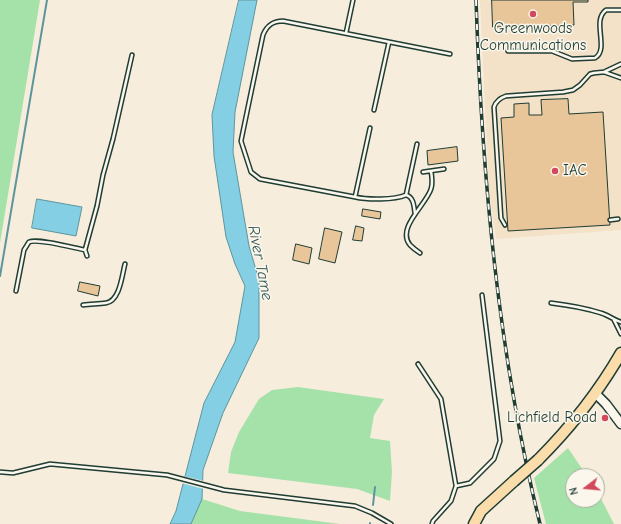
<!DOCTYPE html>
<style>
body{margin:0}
#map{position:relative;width:621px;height:524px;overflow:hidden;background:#f7eddc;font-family:"Comic Neue",sans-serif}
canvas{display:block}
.north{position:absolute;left:565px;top:468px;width:40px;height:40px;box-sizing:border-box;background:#fbf7ec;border:1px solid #a3ada2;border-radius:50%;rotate:254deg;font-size:11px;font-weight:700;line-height:16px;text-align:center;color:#1f3d34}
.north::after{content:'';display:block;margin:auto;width:14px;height:18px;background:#d1495b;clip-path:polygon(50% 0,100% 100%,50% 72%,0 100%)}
</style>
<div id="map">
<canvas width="621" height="524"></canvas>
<div class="north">N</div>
</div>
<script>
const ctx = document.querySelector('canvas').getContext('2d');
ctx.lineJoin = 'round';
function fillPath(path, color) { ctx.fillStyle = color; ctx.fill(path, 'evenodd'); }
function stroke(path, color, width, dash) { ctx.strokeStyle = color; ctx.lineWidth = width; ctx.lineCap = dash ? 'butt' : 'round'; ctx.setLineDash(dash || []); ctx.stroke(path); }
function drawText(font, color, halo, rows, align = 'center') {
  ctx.font = font + ' "Comic Neue",sans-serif'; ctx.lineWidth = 3; ctx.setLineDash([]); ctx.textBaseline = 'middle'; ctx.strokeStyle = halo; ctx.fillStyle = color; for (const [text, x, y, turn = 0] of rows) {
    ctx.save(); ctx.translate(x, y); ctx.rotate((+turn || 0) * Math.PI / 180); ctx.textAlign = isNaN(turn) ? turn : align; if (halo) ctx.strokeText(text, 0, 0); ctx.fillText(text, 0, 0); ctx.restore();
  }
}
fillPath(new Path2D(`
 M480 0H621V230L496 239 489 189Z`), '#f3e1c8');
fillPath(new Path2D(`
 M0 0H40L0 243Z
 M298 387 384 399 374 415 370 438 390 441 392 472 390 501 357 489 228 473 231 452 239 432 259 399 272 390Z
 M568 448 587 476H573V500H597V491L614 524H546L534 478Z
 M202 499 240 511 340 524H191Z`), '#a5e2a9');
const water = new Path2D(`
 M239 0H257L235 112 233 152 249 246 259 280V338L223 413 203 470 202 499 191 524H170L176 511 204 403 235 342 245 286 235 264 226 237 214 156 212 115Z
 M37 199 82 207 76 236 32 228Z`);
fillPath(water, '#84cfe4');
stroke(water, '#5c959e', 1);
fillPath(new Path2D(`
 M183 476 204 481V489L181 483Z`), '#f7eddc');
stroke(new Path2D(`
 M0 276 47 0
 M373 505 375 487
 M370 524V523`), '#5c959e', 2);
const building = new Path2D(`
 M492 0H588V2H573L574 25 493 27Z
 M568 99 569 114 603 112 610 225 508 231 501 118 514 117V104L529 103V115H542L541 100Z
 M457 147 458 161 428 165 427 151Z
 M363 209 381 212 380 219 362 216Z
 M356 226 364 228 362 241 353 240Z
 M325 228 342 232 335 263 319 259Z
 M296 244 312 248 309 264 293 260Z
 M80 282 100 286 98 296 78 291Z`);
fillPath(building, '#e9c59a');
stroke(building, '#1f3d34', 1);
const lane = new Path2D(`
 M346 33 353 0
 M508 51H552L572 59 595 58C610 49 591 21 606 10H621
 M604 72 621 64
 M374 110 389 42
 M370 128 355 197C368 200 394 200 406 195L417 144
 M423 172 444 169
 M406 195C414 197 414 207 415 214
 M355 197 260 179 251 172 241 141 263 35C267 25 273 21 283 21L450 54
 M610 220 618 219
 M505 225 501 218 494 107C496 101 500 98 506 96L563 92 573 90 580 85 590 74 594 73 604 72 621 78
 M420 253C417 251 413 248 410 245 396 228 426 205 431 189 433 183 432 177 431 171
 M87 256 85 250 97 206 103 175 113 139 132 55
 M16 291 24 250 29 242C38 238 74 248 85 250
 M551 303C568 305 585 308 601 313 608 315 614 320 621 322
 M83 305C91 304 98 304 106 303 120 301 122 275 125 264
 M614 320 621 334
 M418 364 441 399 456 486 451 501 433 521 432 524
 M0 472 13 473 50 464 167 475 224 490 355 506 372 513 391 524
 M456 486 470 483 494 459 500 441 482 295`);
const secondary = new Path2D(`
 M596 394 606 404 621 424`);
const highway = new Path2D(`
 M538 460C570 428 598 393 621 353
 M474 524 481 511 514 481`);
stroke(lane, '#1f3d34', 5.5);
stroke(secondary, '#1f3d34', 11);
stroke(highway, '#1f3d34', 13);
stroke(lane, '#fbf7ec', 2.5);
stroke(secondary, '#fbf7ec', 8);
stroke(highway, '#fbddab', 10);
const rail = new Path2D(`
 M476 0C482 176 498 353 540 524`);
stroke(rail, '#1f3d34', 3.5);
stroke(rail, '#fbf7ec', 2, [6]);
const highwayBridge = new Path2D(`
 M514 481 538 460`);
stroke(highwayBridge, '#1f3d34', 13, []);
stroke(highwayBridge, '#fbddab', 10);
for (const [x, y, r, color] of [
 [533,14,4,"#d1495b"],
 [555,171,4,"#d1495b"],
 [605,418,4,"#d1495b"]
]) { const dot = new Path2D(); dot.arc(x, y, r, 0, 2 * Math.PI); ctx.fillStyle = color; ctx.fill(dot); stroke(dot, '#fbf7ec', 1.5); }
drawText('15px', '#1f3d34', '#fbf7ec', [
 ["Greenwoods",533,29],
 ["Communications",533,46],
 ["IAC",563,171,"left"],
 ["Lichfield Road",597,418,"right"]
]);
drawText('italic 16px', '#335a57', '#fbf7ec', [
 ["River Tame",260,263,79]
]);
</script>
